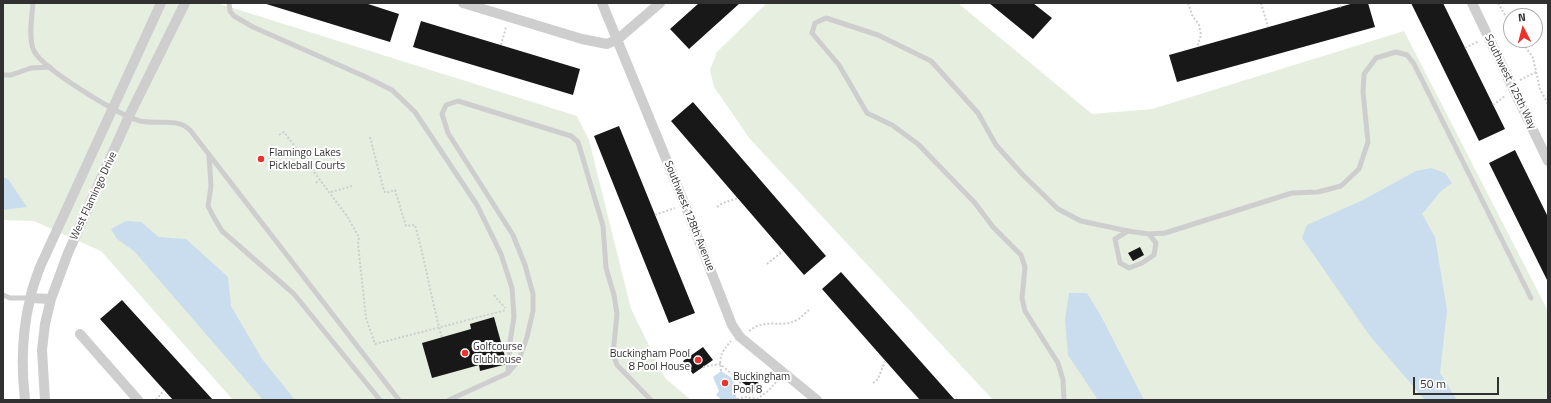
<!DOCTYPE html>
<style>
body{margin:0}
#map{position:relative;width:1551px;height:403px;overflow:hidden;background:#fff;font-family:"Titillium Web",sans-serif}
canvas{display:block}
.frame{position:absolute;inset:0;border:4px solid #313131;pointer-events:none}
.north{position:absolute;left:1503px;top:8px;width:40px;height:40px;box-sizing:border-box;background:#fff;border:1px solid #adadad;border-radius:50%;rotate:354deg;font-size:11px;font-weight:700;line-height:16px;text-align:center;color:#313131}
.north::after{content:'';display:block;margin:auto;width:14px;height:18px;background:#ed322d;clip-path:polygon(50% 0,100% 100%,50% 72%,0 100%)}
.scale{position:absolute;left:1413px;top:377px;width:86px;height:18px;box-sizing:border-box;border:2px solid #313131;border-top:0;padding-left:5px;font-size:12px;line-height:14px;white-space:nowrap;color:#313131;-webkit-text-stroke:3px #fff;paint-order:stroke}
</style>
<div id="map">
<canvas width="1551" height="403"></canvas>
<div class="frame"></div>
<div class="north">N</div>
<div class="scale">50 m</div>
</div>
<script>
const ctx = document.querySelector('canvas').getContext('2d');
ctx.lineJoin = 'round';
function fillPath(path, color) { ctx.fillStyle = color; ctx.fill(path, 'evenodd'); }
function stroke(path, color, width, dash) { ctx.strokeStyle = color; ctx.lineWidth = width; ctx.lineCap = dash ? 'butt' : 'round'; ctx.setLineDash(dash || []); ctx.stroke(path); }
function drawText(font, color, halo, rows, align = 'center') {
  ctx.font = font + ' "Titillium Web",sans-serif'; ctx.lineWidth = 4; ctx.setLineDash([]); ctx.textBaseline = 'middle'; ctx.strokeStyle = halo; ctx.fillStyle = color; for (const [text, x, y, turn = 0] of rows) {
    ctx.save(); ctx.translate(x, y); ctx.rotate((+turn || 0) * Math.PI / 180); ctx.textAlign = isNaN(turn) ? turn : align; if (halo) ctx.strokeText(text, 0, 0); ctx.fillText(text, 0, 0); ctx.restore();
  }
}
fillPath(new Path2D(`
 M3 3H217L577 116 589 140 631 309 665 378 691 400H233L101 251 34 221 3 220Z
 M767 3H958L1092 114 1152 109 1404 31 1548 311V400H993L750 139 714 87 710 70 717 52Z`), '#e5eedf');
fillPath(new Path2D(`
 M1431 168 1445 173 1452 183 1441 191 1422 214 1435 237 1447 310 1440 373 1457 400H1425L1370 336 1302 238 1307 225 1361 201 1416 171Z
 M3 177 8 179 27 207 3 210Z
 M126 221 141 222 159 237 186 239 228 277 231 306 262 359 295 400H263L134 251 117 239 111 229Z
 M1069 293H1087L1101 316 1144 400H1098L1068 355 1065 320Z
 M721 371 735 380 733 386 737 399 736 400H722L716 395 719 391 713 377Z`), '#caddee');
fillPath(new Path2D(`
 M263 3H365L399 14 390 42Z
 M699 3H740L689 49 670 29Z
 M989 3H1033L1052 18 1033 39Z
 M1354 3H1368L1375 27 1177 82 1169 55Z
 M1411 3H1443L1505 129 1479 141Z
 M421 21 580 69 573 95 413 47Z
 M693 102 826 256 804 275 671 121Z
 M619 126 695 313 669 323 594 136Z
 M1515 150 1548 217V282L1489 163Z
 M1140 247 1144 255 1133 261 1128 253Z
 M841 272 955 400H920L822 289Z
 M122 300 213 400H173L100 319Z
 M494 317 507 364 480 371 479 365 432 378 422 343 471 329 470 324Z
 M703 347 713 360 693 374 683 361Z
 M746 372 761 385 755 392 739 380Z`), '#181818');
stroke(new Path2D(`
 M1188 3 1192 15 1199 25 1201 35 1197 47
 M1261 3 1268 27
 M1337 3 1341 7
 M1498 3 1511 25
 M1521 40 1533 58 1540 89 1548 104
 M501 45 506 27
 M1465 48 1479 41
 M1520 80 1536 72
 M1493 105 1505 96
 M279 135 284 132 347 216 359 237 358 244 366 318 375 344 506 310
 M370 137 384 191 386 193 395 190 406 226 415 225 416 229C426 265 432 302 442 338
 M316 183 320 180
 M331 192 352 186
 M717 207 723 203 738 198
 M655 215 675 208
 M767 264 783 251
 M494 295 505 308
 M749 331C766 317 781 329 797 320 801 318 805 313 809 310
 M703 367 720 364 739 380 745 397
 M721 371C719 356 721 353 731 341
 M873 383 878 379 885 361
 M737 399 745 397 757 399 768 391 778 380
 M156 400 164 390`), '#cecece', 2, [2, 2]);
stroke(new Path2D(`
 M33 3C32 15 28 40 34 51 44 70 119 115 140 121 157 125 176 117 190 130L399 400
 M229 3 230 11 234 16 253 27 366 77 392 90 415 112 477 205 501 254 512 288 514 317 510 342 508 373 449 400
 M3 75H11L31 68 50 67
 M209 156 211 186 208 206 213 216 222 231 294 294 380 400
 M1128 231 1115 239 1120 263 1129 268 1142 263 1154 255 1156 243 1149 234
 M3 295 10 298H30
 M508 373 519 360 527 337 533 311V294L525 265 513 235 448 133 442 114 446 105 458 101 571 136 578 142 603 226 606 268 614 295 617 314 613 354 617 365 651 400
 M1064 400 1063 380 1058 363 1025 311 1022 298 1025 267 1021 255 993 227 975 203 918 144 892 125 867 113 839 65 812 33 815 23 826 18 878 35 931 61 978 113 996 145 1023 175 1058 209 1081 221 1128 231 1149 234 1165 233 1292 193 1318 192 1341 186 1359 169 1368 142 1363 92 1364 74 1376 58 1396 52 1407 55 1414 64 1531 298`), '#cecece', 5);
stroke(new Path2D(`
 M463 3 582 39 607 44 618 39 660 3
 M602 3 685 205 732 325 740 337 817 400
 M1472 3 1548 161
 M30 298 51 299
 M80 334 138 400
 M25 400C21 366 22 332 30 299 32 288 36 278 40 267L161 3
 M45 400 42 350 45 324 51 299 68 253 129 116 185 3`), '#cecece', 10);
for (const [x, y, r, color] of [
 [261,159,4,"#ed322d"],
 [465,353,4,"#ed322d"],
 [698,360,4,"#ed322d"],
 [725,383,4,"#ed322d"]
]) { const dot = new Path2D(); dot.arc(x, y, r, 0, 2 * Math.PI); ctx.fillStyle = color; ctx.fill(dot); stroke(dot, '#fff', 1.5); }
drawText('11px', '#313131', '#fff', [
 ["Southwest 125th Way",1510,82,64],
 ["West Flamingo Drive",94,196,-65],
 ["Southwest 128th Avenue",689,216,68]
]);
drawText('11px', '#313131', '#fff', [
 ["Flamingo Lakes",269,153],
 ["Pickleball Courts",269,166],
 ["Golfcourse",473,347],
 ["Clubhouse",473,360],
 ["Buckingham Pool",690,354,"right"],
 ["8 Pool House",690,367,"right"],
 ["Buckingham",733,377],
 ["Pool 8",733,390]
], 'left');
</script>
